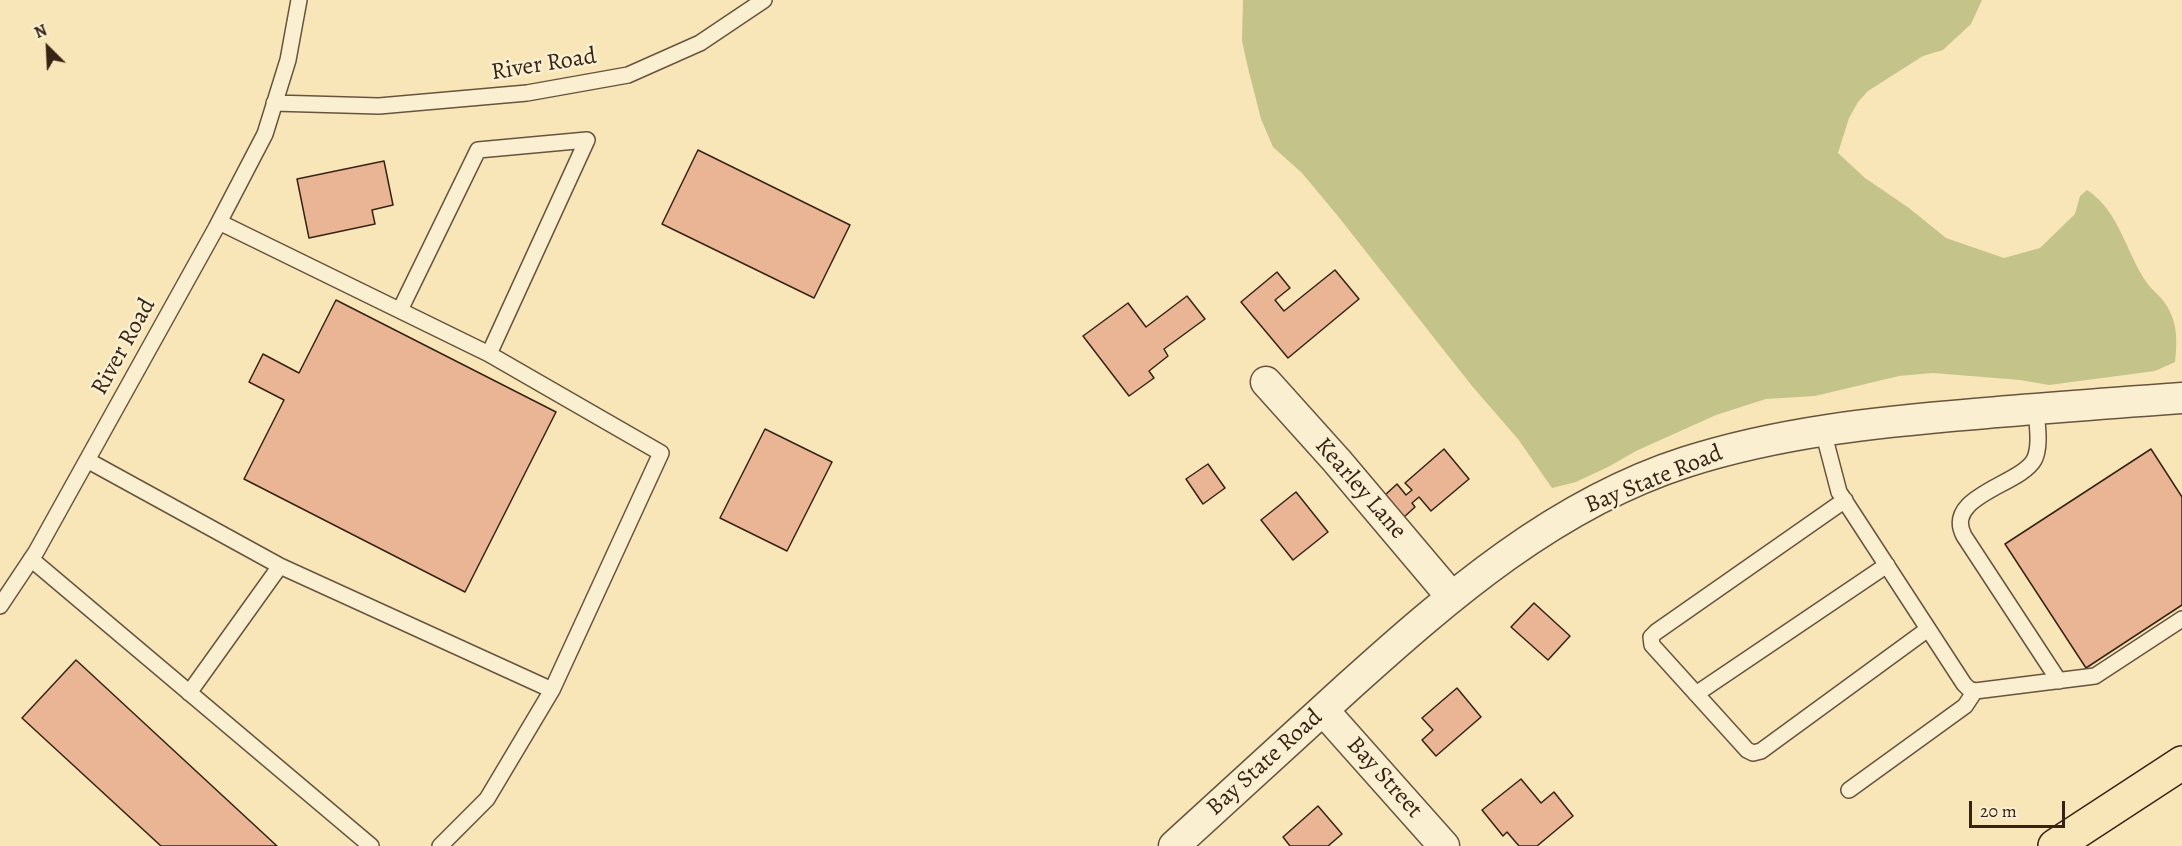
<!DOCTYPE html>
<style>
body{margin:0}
#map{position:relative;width:2182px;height:846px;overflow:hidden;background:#f8e6b8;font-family:Alegreya,serif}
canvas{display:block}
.north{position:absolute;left:18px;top:18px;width:60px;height:60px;-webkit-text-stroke:4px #faefd1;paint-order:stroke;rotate:336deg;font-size:16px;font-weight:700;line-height:24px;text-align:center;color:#372316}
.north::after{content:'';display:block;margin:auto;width:21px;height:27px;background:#372316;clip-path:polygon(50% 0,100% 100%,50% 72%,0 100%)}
.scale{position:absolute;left:1969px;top:801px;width:96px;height:27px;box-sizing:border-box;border:3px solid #372316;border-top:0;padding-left:8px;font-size:18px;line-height:21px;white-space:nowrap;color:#372316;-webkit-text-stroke:4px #faefd1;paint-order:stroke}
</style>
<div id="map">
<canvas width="2182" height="846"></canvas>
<div class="north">N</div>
<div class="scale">20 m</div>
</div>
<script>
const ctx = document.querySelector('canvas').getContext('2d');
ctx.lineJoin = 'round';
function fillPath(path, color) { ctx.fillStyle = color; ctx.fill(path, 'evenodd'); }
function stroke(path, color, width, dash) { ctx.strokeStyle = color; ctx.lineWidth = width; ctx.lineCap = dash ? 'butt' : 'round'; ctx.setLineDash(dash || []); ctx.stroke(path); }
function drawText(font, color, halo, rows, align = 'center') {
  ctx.font = font + ' Alegreya,serif'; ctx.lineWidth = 5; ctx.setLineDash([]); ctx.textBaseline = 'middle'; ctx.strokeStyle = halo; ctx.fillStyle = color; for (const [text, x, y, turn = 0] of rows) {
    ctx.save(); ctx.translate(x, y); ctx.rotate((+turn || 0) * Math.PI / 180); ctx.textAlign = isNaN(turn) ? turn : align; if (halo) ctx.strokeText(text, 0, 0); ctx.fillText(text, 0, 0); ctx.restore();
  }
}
fillPath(new Path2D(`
 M1243 0H1982L1971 24 1943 50 1923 56 1868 91 1858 102 1849 118 1838 153 1865 178 1909 208 1946 238 2004 258 2040 248 2075 214 2080 196 2087 190C2120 212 2125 251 2147 283 2153 291 2163 298 2168 308 2178 325 2177 343 2175 362L2155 371 2049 385 2020 380 1933 373 1899 376 1815 396 1766 399 1716 415 1636 451 1608 467 1576 482 1552 488 1518 439 1472 386 1337 215 1302 173 1273 147 1261 119 1248 68 1242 41Z`), '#c4c38a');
const building = new Path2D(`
 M698 150 850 225 814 298 662 224Z
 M384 161 393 205 372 210 375 224 309 238 297 179Z
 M1335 270 1359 299 1288 358 1241 302 1277 272 1290 288 1275 300 1284 311Z
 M1187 296 1205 319 1164 349 1168 356 1149 371 1154 378 1129 396 1083 336 1128 303 1146 327Z
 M336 300 556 412 465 592 244 479 284 400 249 382 263 354 299 373Z
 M765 429 832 462 787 551 720 518Z
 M1444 449 1469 479 1431 511 1419 497 1412 503 1415 507 1403 518 1384 496 1397 484 1406 495 1412 490 1405 483Z
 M2151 449 2182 497V605L2086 668 2005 544Z
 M1208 464 1225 488 1203 504 1186 479Z
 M1296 492 1328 532 1293 560 1261 520Z
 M1534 603 1570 636 1548 660 1511 627Z
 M76 660 277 846H161L22 718Z
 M1457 688 1481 717 1436 756 1422 740 1433 730 1422 718Z
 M1521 779 1541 803 1554 792 1573 816 1537 846H1519L1507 832 1503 836 1482 810Z
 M1318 806 1342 834 1328 846H1290L1283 837Z`);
fillPath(building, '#eab595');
stroke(building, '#372316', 1.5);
const service = new Path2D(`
 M274 103 379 106 527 93 628 75 700 43 764 0
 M219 222 489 354 587 140 478 150 400 310
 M2036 409C2037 424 2041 447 2034 460 2020 485 1943 496 1964 536L2059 681
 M1823 431 1839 492 1964 684 1969 689 1975 691 2095 676 2182 619
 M87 460 280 566 552 690 661 453 489 354
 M1845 500 1656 632 1651 637 1652 645 1747 750 1753 753 1761 751 1928 629
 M31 559 371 846
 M0 606 36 552 216 228 265 134 288 60 299 0
 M189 693 280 566
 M1696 694 1887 565
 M1849 790 1965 706 1975 691
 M440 846 487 799 552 690`);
const minor = new Path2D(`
 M1266 382 1337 461 1451 596
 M1323 710 1444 846
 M1174 846C1232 793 1290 740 1348 687 1449 596 1555 504 1686 462 1780 432 1878 422 1975 414 2044 408 2113 403 2182 398`);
const motorway = new Path2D(`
 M2055 846 2182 763`);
stroke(service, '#67543e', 18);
stroke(minor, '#67543e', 33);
stroke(motorway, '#372316', 36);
stroke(service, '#faefd1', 15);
stroke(minor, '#faefd1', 30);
stroke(motorway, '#f8e6b8', 33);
drawText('24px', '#372316', '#faefd1', [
 ["River Road",544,65,-9],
 ["River Road",124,347,-61],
 ["Bay State Road",1654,480,-22],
 ["Kearley Lane",1360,489,49],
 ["Bay State Road",1265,763,-42],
 ["Bay Street",1384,778,48]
]);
</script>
